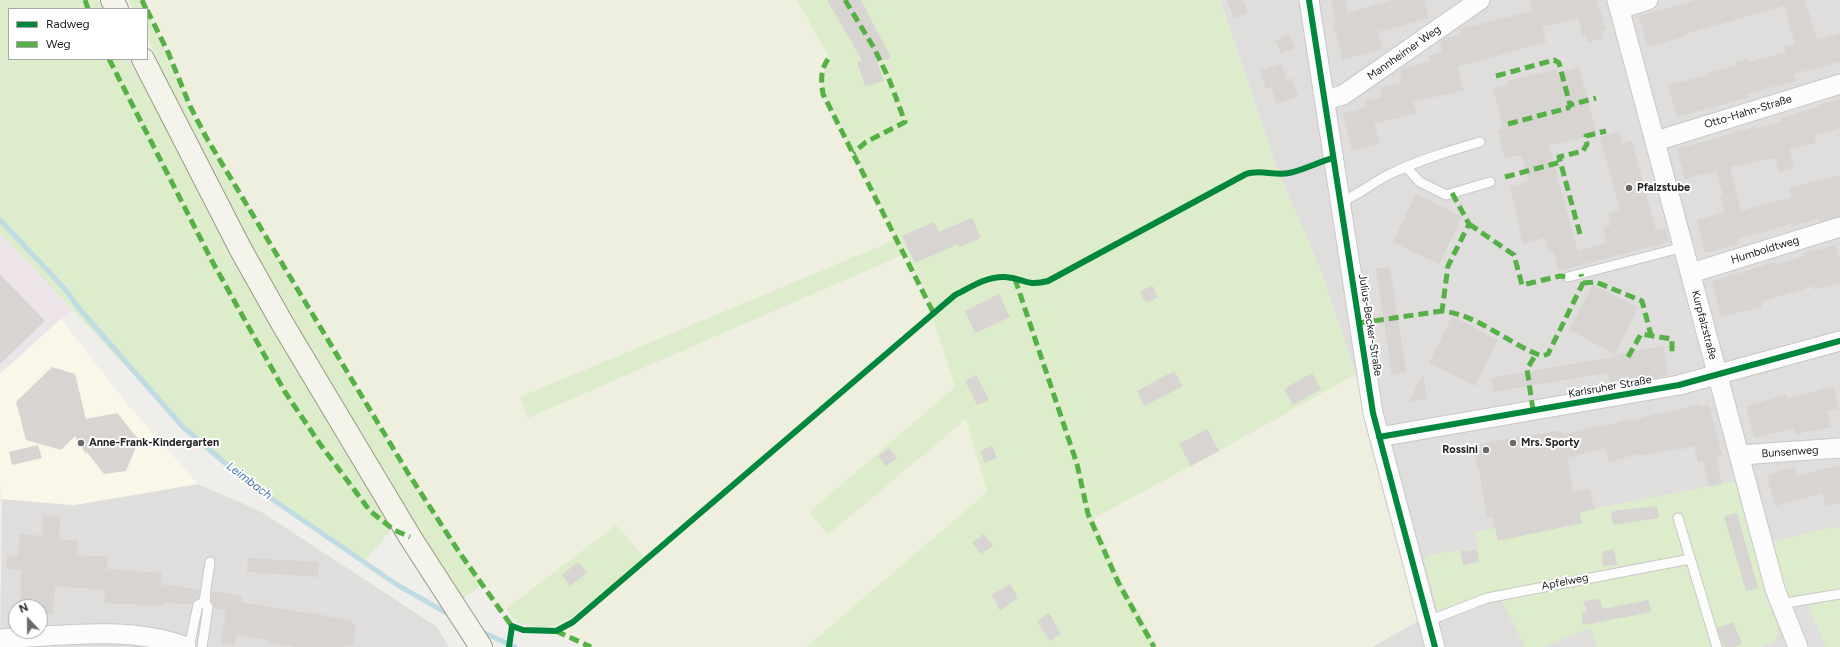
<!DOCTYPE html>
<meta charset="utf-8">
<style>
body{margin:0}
#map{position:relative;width:1840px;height:647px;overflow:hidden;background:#f0eeeb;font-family:Figtree,sans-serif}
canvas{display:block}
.legend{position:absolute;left:8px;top:8px;width:140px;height:52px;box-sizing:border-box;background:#fff;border:1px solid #a7a7a7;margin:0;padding:5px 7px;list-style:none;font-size:12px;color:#222}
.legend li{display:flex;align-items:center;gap:8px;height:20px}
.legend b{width:20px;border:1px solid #a7a7a7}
.north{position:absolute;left:8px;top:599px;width:40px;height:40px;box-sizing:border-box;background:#fff;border:1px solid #a7a7a7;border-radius:50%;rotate:338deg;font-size:11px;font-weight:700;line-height:16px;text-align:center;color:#222}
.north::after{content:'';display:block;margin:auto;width:14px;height:18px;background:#6a6968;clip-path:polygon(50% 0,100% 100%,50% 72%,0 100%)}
</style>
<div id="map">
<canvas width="1840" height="647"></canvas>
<ul class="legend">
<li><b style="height:5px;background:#00873e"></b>Radweg</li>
<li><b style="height:5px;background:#55b145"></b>Weg</li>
</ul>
<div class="north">N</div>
</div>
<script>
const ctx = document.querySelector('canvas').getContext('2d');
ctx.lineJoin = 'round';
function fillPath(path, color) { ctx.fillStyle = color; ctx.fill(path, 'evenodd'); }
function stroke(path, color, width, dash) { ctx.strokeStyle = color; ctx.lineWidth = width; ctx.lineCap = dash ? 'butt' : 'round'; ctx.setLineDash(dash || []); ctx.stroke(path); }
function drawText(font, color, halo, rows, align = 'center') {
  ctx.font = font + ' Figtree,sans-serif'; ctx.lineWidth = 4; ctx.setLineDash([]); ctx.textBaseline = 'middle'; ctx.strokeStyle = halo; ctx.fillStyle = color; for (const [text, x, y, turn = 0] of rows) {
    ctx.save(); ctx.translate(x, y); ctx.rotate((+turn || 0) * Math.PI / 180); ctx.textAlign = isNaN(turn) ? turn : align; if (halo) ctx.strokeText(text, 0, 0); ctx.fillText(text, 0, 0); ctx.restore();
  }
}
fillPath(new Path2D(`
 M1220 0H1840V647H1372L1418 621 1356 374 1319 266 1279 174Z
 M198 484 260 511 437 627 449 647H0L2 499 74 505ZM16 607H40V631H16Z`), '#dfdedc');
fillPath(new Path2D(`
 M0 233 73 311 61 319 0 374Z`), '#ede4e9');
fillPath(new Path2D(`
 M61 319 127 404 198 484 74 505 2 499 0 482V374Z`), '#f8f7e8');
fillPath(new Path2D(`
 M142 0H797L830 59 823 70V94L897 239 520 397 528 417 597 389 905 254 932 317 956 387 809 512 828 535 966 419 987 492 806 647H591L556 631 554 626 574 616 644 557 616 525 502 612 459 552 408 473 206 137 190 106 168 51Z
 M1356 374 1418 621 1372 647H1158L1121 580 1094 518 1219 451Z`), '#efefdf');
fillPath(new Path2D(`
 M0 0H98L103 9H9V59H129L192 179 394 527 364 562 247 482 181 425 0 233Z
 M128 0H142L146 9H133Z
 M797 0H1220L1279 174 1319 266 1356 374 1219 451 1094 518 1121 580 1158 647H806L987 492 966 419 828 535 809 512 955 387 925 294 905 254 528 418 520 397 897 239 823 94C821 79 822 72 830 59Z
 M147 10C168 52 184 96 206 137L408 473 483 584 461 601 354 424 251 247 207 166 147 38Z
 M1735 481 1767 598 1779 631 1775 641 1761 647H1598L1590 628 1543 647H1525L1500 598 1485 602 1444 621 1441 611 1437 610 1424 559 1428 555 1477 547 1475 532Z
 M616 525 644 557 574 616 554 626 542 628 518 623 506 609Z
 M1840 527V647H1826L1804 596 1788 598 1773 542 1821 529Z`), '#ddeccb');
fillPath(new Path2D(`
 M1605 45V48L1620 45 1669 227 1656 230 1628 129 1598 137 1579 68 1565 71 1562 56Z
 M1481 118 1485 132 1437 146 1432 133Z
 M1488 146 1496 171 1447 185 1440 161Z
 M1495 187 1499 201 1468 210 1464 196Z
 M1661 261 1664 273 1679 269 1683 282 1637 294 1633 282 1614 287 1610 274Z
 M1682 297 1686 311 1649 322 1645 308Z
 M1691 311 1700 342 1686 345 1678 315Z
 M1559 417 1562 430 1522 437 1519 424Z
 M1510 426 1512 439 1473 445 1471 432Z
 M1469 505 1478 547 1428 555 1421 514Z
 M233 569 247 572 233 647H220Z
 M1807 603 1826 647H1808L1796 619 1791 606Z`), '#e0dfde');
stroke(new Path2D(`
 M0 220 65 289 77 306 182 426 247 482 399 586 452 616
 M480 631 515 647`), '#bfdbe3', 5);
fillPath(new Path2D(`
 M827 0H861L891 58 877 62 884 81 865 86 857 62 862 60Z
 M1227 0H1243L1248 13 1233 18Z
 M1331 0H1345L1348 13 1393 0H1424L1429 18 1378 32 1382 49 1343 60 1333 23 1336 21Z
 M1529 0H1597L1606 30 1601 31 1603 39 1588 42 1586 35 1583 36 1578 18 1542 27 1546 42 1457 67 1464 90 1413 102 1417 113 1374 124 1380 144 1352 150 1343 114 1367 107 1365 101 1382 97 1380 88 1402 82 1399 70 1430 61 1429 56 1442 52 1440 41 1443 39 1461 34 1460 29 1532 11Z
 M1696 0H1805L1817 40 1840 33V62L1794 74 1796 81 1746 94 1747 98 1677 117 1668 85 1709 75 1708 73 1736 66 1735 62 1748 59 1749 62 1786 52 1784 47 1795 44 1784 6 1682 35 1683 37 1647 47 1639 16Z
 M1289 35 1295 48 1281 54 1275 40Z
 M1282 64 1287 80 1291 78 1298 96 1277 104 1271 87 1266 89 1260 71Z
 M1579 67 1597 134 1549 146 1578 251 1607 243 1603 228 1611 225 1608 214 1620 210 1600 137 1619 132 1622 144 1632 141 1656 230 1665 228 1669 242 1559 271 1553 251 1548 252 1544 238 1523 244 1510 187 1529 182 1521 155 1505 158 1498 130 1503 129 1493 88 1509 84 1508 81 1556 69 1557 73Z
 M1840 99V128L1814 135 1816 143 1789 149 1794 168 1779 172 1775 158 1730 167 1741 211 1792 197 1789 188 1840 175V216L1820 222 1819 219 1791 226V224L1737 239 1738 244 1705 253 1697 220 1725 212 1720 196 1723 195 1716 171 1685 179 1677 149 1755 127 1756 129 1782 122 1781 118 1818 107V105Z
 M1416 194 1462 217 1439 264 1393 242Z
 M972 218 981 238 959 247 958 244 915 263 902 236 934 222 939 232Z
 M1835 245 1840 261V283L1814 290 1813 286 1761 302 1762 307 1721 317 1712 281 1775 262 1776 265 1805 256 1804 253Z
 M1390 267 1406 372 1392 375 1376 269Z
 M0 274 45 321 0 364Z
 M1152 285 1158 297 1146 303 1140 292Z
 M1593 285 1638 307 1615 354 1569 330Z
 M999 294 1010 317 975 333 965 311Z
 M1452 316 1498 340 1475 386 1429 363Z
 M1663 346 1668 375 1610 385 1608 373 1494 392 1491 378 1619 356 1615 354Z
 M52 367 75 374 86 419 117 413 139 440 126 471 104 474 87 452 86 454 75 436 61 450 26 440 16 402Z
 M1174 371 1183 386 1144 406 1137 391Z
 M1312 373 1321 389 1293 405 1284 389Z
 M1423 373 1427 399 1409 402Z
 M976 375 989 400 977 405 965 381Z
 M1833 386 1839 408 1827 411 1831 427 1796 434 1794 428 1754 438 1746 406 1786 395 1787 399Z
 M1699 404 1700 407 1709 405 1722 455 1716 457 1722 484 1709 487 1703 461 1698 462 1694 446 1679 450 1678 448 1638 456 1637 454 1609 462 1605 448 1567 458 1573 492 1589 489 1595 509 1580 512 1582 523 1498 541 1493 517 1487 518 1479 468H1477L1473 445 1562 430V435L1600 425V427L1629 419 1630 421 1659 413 1660 415Z
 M1207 429 1219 451 1191 466 1179 444Z
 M38 445 42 458 12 465 9 452Z
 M992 446 997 458 985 463 980 451Z
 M889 448 897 458 886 466 878 456Z
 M1840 465V503L1826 506 1822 493 1775 506 1767 475 1795 467 1797 476Z
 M1657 506 1659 518 1613 525 1611 513 1613 511Z
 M1737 513 1758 588 1746 591 1724 516Z
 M43 515 60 516 59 539 78 541 77 555 107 557V569L162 573 160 584 200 590 199 598 193 601 192 605 164 602V606L104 603 105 590 55 586 53 614 40 613V607H20L21 570 6 568 7 555 18 556 20 534 42 536Z
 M984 534 993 546 981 554 972 543Z
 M1477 549 1479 562 1463 565 1460 551Z
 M1614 549 1617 565 1603 566 1602 552Z
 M248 558 319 562 318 577 247 572Z
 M578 562 587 573 570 586 562 575Z
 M1010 584 1018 598 1000 611 992 595Z
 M212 591 242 596 241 602 352 620V624L356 625 353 646 345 645V647H297L268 642 269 640 236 634 234 646 221 643 226 610 214 608 211 601Z
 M1600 599 1602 609 1648 600 1652 612 1583 625 1581 613 1587 612 1583 601Z
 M1049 613 1061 634 1050 641 1037 621Z
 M1733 622 1742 644 1734 647H1724L1717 628Z`), '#d7d4d2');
const lane = new Path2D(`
 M1406 167 1420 182 1446 195 1490 182
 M1340 202C1358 196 1373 182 1390 174 1419 160 1449 151 1480 142
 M1568 277 1684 247
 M1678 518 1717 647
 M1780 604 1840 594
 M1428 621 1487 598 1690 559
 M189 647 198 605 204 602 210 562
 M202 647 208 607 205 603 206 597`);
const street = new Path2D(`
 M1309 0 1373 413 1435 647
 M1617 0 1775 589 1798 647
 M1620 9 1648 0
 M1325 100 1343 95 1480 0
 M1656 141 1840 84
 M1691 273 1840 227
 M1379 437 1679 385 1840 341
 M1740 455 1840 448
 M0 639C58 636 130 625 186 647`);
const secondary = new Path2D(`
 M112 0 117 9
 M143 59 241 250 282 323 410 537 481 647`);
stroke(lane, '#c9c8c7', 11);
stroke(street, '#c9c8c7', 21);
stroke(secondary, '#999a82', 24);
stroke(lane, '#fdfcfc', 9);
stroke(street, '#fdfcfc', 19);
stroke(secondary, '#f4f4ed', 22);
stroke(new Path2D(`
 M85 0 88 9
 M142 0 146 9
 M845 0 874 48 889 79 905 122 866 142 853 153
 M147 10 168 52 190 106 206 137 408 473 459 552 511 625 515 627
 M109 59 212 261 285 392 320 444 370 511 394 530 410 537
 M828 59C820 71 821 81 823 94L933 312
 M1496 76 1554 60 1559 63 1570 105
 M1508 124 1568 108 1570 105 1596 98
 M1505 177 1561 162
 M1452 193 1469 224 1448 266 1442 311C1479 315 1508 344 1542 356L1548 354 1583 283 1581 274
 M1469 224 1514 255 1522 285 1560 276 1568 277
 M1580 234 1559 157 1583 151 1587 144 1586 136 1606 131
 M1015 279 1077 464 1088 514 1118 582 1154 647
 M1583 283 1596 282 1642 301 1651 335
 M1359 323 1442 311
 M1628 357 1641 334 1672 339V352
 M1533 410 1527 369 1536 354
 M556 631 591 647`), '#55b145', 5, [10, 5]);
stroke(new Path2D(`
 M1309 0 1373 413 1435 647
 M1379 437 1679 385 1840 341
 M509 647 512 626 523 630 556 631 573 622 955 295C971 287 987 276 1005 277 1024 278 1025 287 1048 281L1246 174C1260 169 1274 176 1289 173 1304 170 1318 162 1333 158`), '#00873e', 6);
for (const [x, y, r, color] of [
 [1629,188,4,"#6a6968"],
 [81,443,4,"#6a6968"],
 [1513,443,4,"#6a6968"],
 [1486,450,4,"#6a6968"]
]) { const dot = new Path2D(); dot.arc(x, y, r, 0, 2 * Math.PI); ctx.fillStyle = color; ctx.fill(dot); stroke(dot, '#fff', 1.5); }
drawText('11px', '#222', '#fff', [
 ["Mannheimer Weg",1404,53,-35],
 ["Otto-Hahn-Straße",1748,112,-17],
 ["Humboldtweg",1765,250,-17],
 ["Julius-Becker-Straße",1370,325,81],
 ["Kurpfalzstraße",1704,325,75],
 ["Karlsruher Straße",1610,387,-10],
 ["Bunsenweg",1790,452,-4],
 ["Apfelweg",1565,582,-11]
]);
drawText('bold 11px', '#222', '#fff', [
 ["Pfalzstube",1637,188],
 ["Anne-Frank-Kindergarten",89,443],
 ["Mrs. Sporty",1521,443],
 ["Rossini",1478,450,"right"]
], 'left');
drawText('italic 12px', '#4a7aab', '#fff', [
 ["Leimbach",249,481,37]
]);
</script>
